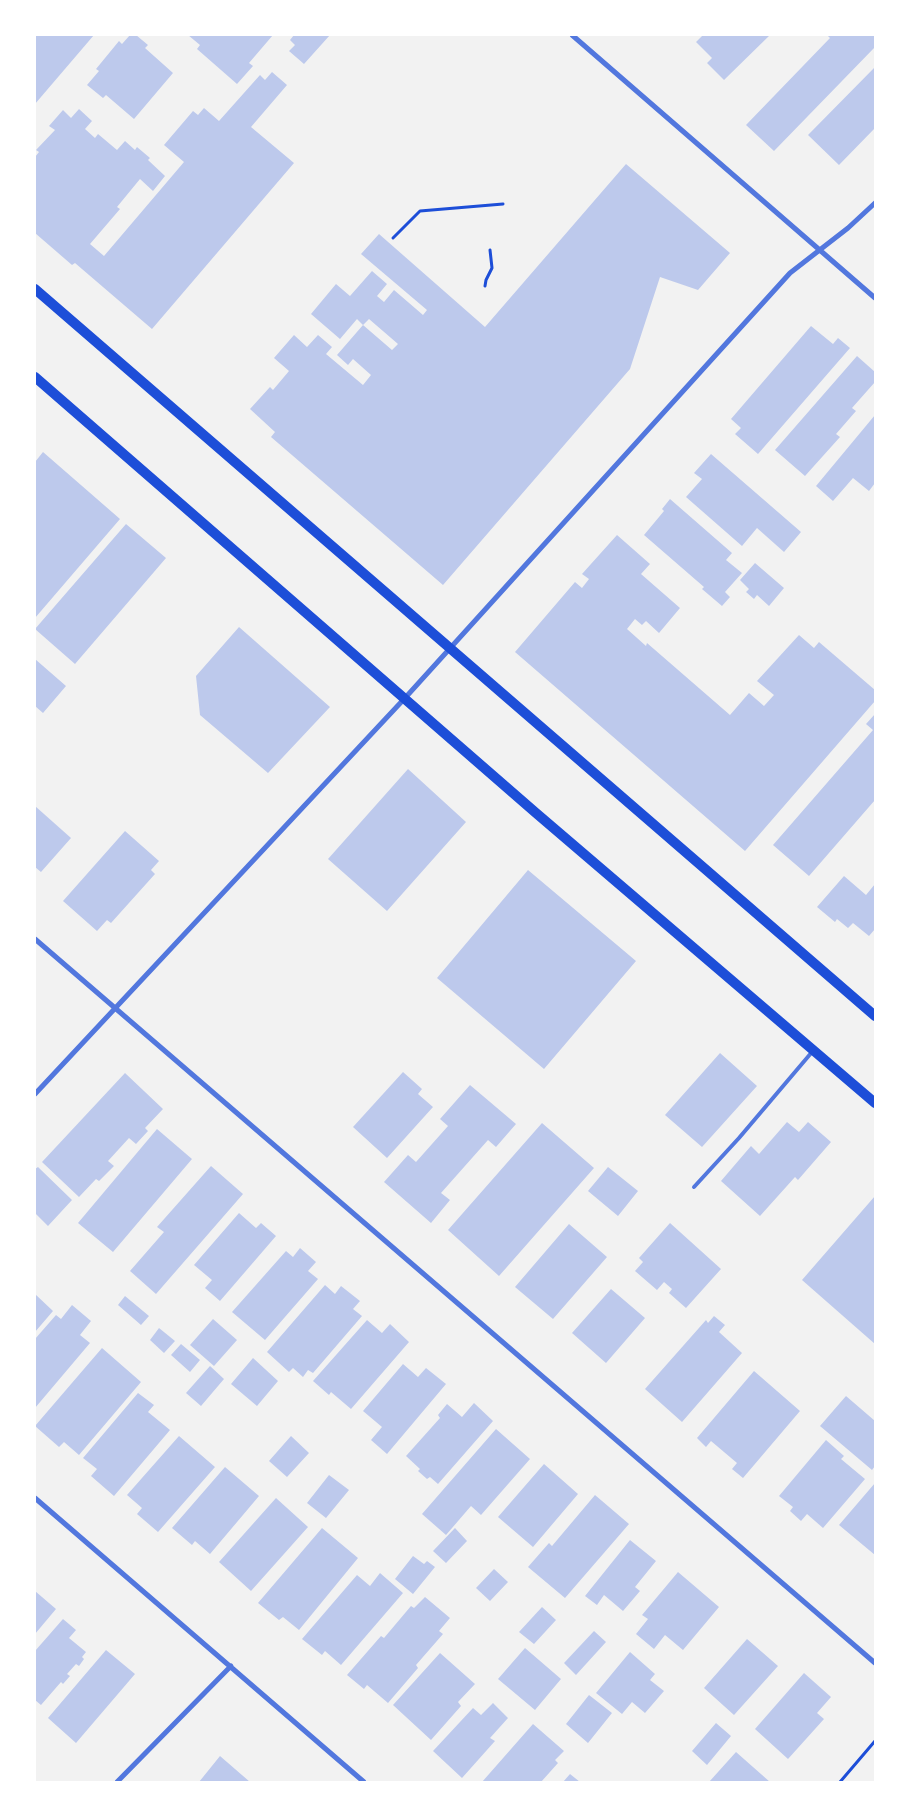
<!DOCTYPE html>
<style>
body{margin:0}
#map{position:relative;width:910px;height:1817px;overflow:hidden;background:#f2f2f2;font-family:"Nunito Sans",sans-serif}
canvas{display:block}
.frame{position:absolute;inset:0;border:36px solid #fff;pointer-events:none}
</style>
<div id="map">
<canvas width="910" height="1817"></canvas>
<div class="frame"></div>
</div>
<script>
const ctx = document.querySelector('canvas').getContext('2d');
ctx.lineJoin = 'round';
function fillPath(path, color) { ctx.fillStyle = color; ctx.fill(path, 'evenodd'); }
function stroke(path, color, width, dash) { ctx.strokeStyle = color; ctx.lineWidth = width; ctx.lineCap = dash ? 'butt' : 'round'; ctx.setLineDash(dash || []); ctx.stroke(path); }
fillPath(new Path2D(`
 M35 35H94L35 104Z
 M130 35H136L148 45 145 48 173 73 134 119 106 95 103 98 87 85 99 71 96 69 119 41 122 44Z
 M188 35H273L249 63 253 66 237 84 197 49 200 45Z
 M294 35H330L304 64 289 51 295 45 290 40Z
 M703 35H770L724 80 707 63 712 58 696 42Z
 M827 35H875V47L774 151 746 125 830 38Z
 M875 67V128L839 165 808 135Z
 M272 72 287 85 251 127 294 163 152 329 75 263 72 265 35 233V157L39 152 36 150 55 130 49 126 63 110 71 118 79 109 92 121 85 129 95 138 98 134 117 150 125 141 135 150 137 147 150 158 148 160 165 176 153 191 140 179 117 207 120 209 90 244 104 256 184 162 164 145 193 111 198 115 204 108 219 121 260 75 265 80Z
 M626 164 730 253 698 290 660 277 630 369 443 585 271 437 275 432 250 409 270 387 273 390 289 371 274 358 294 335 307 347 318 335 332 347 326 354 363 385 371 375 353 359 348 365 337 355 363 325 392 350 398 344 369 319 363 325 357 319 340 339 311 314 336 284 350 296 372 271 387 284 377 296 384 302 394 290 423 315 427 310 361 254 379 234 485 327Z
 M811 326 833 344 838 338 850 348 758 454 735 434 741 428 731 419Z
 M857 356 875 372V382L852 408 856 411 836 434 840 437 805 476 775 450Z
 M875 415V483L869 491 853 478 833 501 816 486Z
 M43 452 120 519 35 618V462Z
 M711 454 801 532 784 552 757 528 742 546 686 497 702 479 694 473Z
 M670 499 732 553 726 560 742 573 725 592 730 597 722 606 702 589 704 587 644 535 664 511 662 509Z
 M126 524 166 558 75 664 35 629Z
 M617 535 650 564 641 574 680 608 659 633 646 621 642 625 635 619 627 629 646 646 647 643 730 715 749 693 764 706 774 695 757 681 799 635 814 648 819 642 875 690V701L745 851 515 652 575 582 582 588 589 579 582 574Z
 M755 563 784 588 769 606 757 595 754 599 746 592 749 589 740 580Z
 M239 627 330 707 268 773 200 715 196 676Z
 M35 659 66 686 43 713 35 706Z
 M875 714V800L809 876 773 845 873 730 866 724Z
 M408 769 466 822 387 911 328 859Z
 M35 806 71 838 41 872 35 867Z
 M125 831 159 861 151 870 155 874 111 923 107 920 97 931 63 901Z
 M528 870 636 961 544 1069 437 978Z
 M844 876 866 895 875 884V929L869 936 853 923 848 928 837 919 835 922 817 907Z
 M720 1053 757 1086 702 1147 665 1115Z
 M403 1072 422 1089 418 1094 433 1107 387 1158 353 1127Z
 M125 1073 163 1109 145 1128 148 1131 136 1144 129 1138 108 1161 114 1166 99 1181 96 1179 79 1197 42 1162Z
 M470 1085 516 1124 496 1147 488 1140 441 1193 450 1200 431 1223 384 1182 408 1155 416 1162 448 1126 440 1119Z
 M787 1122 799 1132 808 1122 831 1142 798 1180 795 1177 760 1216 721 1181 751 1146 759 1154Z
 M542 1123 594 1168 499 1276 448 1230Z
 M157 1129 192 1159 113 1252 78 1223Z
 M211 1166 243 1194 156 1294 130 1271 164 1232 157 1227Z
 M38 1167 72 1200 48 1226 35 1213V1169Z
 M608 1167 638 1191 618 1216 588 1191Z
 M875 1196V1344L802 1280Z
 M239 1213 256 1228 261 1223 276 1236 220 1301 205 1288 212 1280 194 1265Z
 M670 1223 721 1269 686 1308 669 1293 672 1289 664 1282 657 1290 635 1271 643 1262 639 1258Z
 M569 1224 607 1257 553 1319 515 1287Z
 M300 1248 316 1262 308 1271 318 1279 265 1340 232 1312 286 1251 293 1257Z
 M325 1285 335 1294 341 1286 360 1301 353 1309 362 1316 313 1373 308 1370 303 1377 293 1368 289 1372 267 1352Z
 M611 1289 645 1318 606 1363 572 1333Z
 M35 1294 53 1311 35 1332Z
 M125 1296 149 1316 141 1325 118 1305Z
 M72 1305 91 1321 80 1335 90 1343 35 1408V1339L56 1315 61 1319Z
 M714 1316 725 1325 719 1332 742 1353 682 1422 645 1389 706 1320 708 1323Z
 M213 1319 237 1340 214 1366 190 1345Z
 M367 1320 382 1333 390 1324 409 1342 351 1409 331 1392 329 1395 313 1381Z
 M159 1328 175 1341 164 1353 150 1340Z
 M181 1344 200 1360 190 1372 171 1355Z
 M102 1348 141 1382 79 1455 64 1442 59 1447 35 1426Z
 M253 1358 278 1381 257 1406 231 1384Z
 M403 1364 418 1377 426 1368 446 1384 387 1454 371 1440 382 1427 363 1411Z
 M210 1366 224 1379 201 1406 186 1393Z
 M754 1371 800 1411 743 1478 732 1469 737 1463 711 1441 706 1447 697 1438Z
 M138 1393 154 1405 148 1412 170 1430 114 1496 91 1476 97 1469 83 1458Z
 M846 1396 875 1421V1466L872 1470 820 1426Z
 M474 1403 493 1421 438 1484 430 1477 427 1479 418 1471 420 1469 406 1456 440 1418 438 1415 447 1404 462 1417Z
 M496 1429 530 1459 481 1515 471 1506 446 1535 422 1514Z
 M179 1436 215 1467 158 1532 137 1514 142 1508 127 1495Z
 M291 1436 309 1453 287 1477 269 1461Z
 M826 1440 844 1456 841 1459 865 1479 823 1528 807 1514 801 1521 790 1511 793 1507 779 1496Z
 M544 1464 578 1494 533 1547 498 1517Z
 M225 1467 259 1496 210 1554 195 1541 192 1545 172 1528Z
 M329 1475 349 1490 326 1518 307 1503Z
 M875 1483V1555L839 1525Z
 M595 1495 629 1524 565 1598 528 1567 549 1543 552 1546Z
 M276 1498 308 1527 251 1591 219 1562Z
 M322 1528 358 1558 299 1630 283 1617 279 1620 258 1603Z
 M455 1528 467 1541 446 1563 433 1551Z
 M630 1540 656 1561 635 1587 640 1591 623 1611 604 1595 597 1605 585 1596Z
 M413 1556 424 1564 427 1561 435 1567 413 1594 395 1579Z
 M494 1569 508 1582 490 1601 476 1588Z
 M678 1572 719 1607 683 1650 665 1635 654 1649 636 1634 648 1619 642 1615Z
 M380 1573 403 1593 341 1665 325 1651 322 1655 302 1639 357 1575 370 1586Z
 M35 1591 56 1609 35 1634Z
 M425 1597 450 1618 439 1631 443 1634 416 1665 418 1668 388 1703 367 1685 364 1689 347 1675 381 1636 384 1638 411 1606 414 1608Z
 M542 1607 556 1620 534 1644 519 1632Z
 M63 1619 76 1630 69 1638 86 1652 82 1657 84 1659 79 1666 76 1664 67 1674 70 1676 63 1684 61 1682 41 1705 35 1700V1651Z
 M594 1631 606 1642 576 1675 564 1663Z
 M747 1639 778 1666 734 1715 704 1688Z
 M525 1648 561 1679 535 1710 498 1679Z
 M106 1650 135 1674 76 1743 48 1718Z
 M630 1652 655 1674 650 1680 664 1691 645 1713 632 1702 622 1714 596 1693Z
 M440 1653 475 1684 458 1702 461 1706 431 1740 393 1705Z
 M804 1673 831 1697 817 1713 824 1719 788 1759 755 1729Z
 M589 1695 612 1713 588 1743 566 1724Z
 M493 1703 508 1718 490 1738 495 1741 462 1778 433 1751 473 1708 481 1715Z
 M716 1723 731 1736 707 1765 692 1751Z
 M533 1724 564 1751 555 1760 558 1763 541 1782H482Z
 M736 1752 770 1782H709Z
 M220 1756 250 1782H199Z
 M570 1774 580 1782H563Z`), '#bdc9ec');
stroke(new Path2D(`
 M393 238 420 211 503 204
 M485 286 486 280 492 268 490 250
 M840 1782 875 1741`), '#1d4ed8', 3);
stroke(new Path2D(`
 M694 1187 739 1138 812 1052`), '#5277de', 4);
stroke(new Path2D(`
 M572 35 875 298
 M35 939 875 1663
 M35 1094 405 698 790 273 848 228 875 203
 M35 1498 364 1782
 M117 1782 231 1666`), '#5277de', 5);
stroke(new Path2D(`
 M35 289 875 1016
 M35 377 536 813 875 1103`), '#1d4ed8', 10);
</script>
